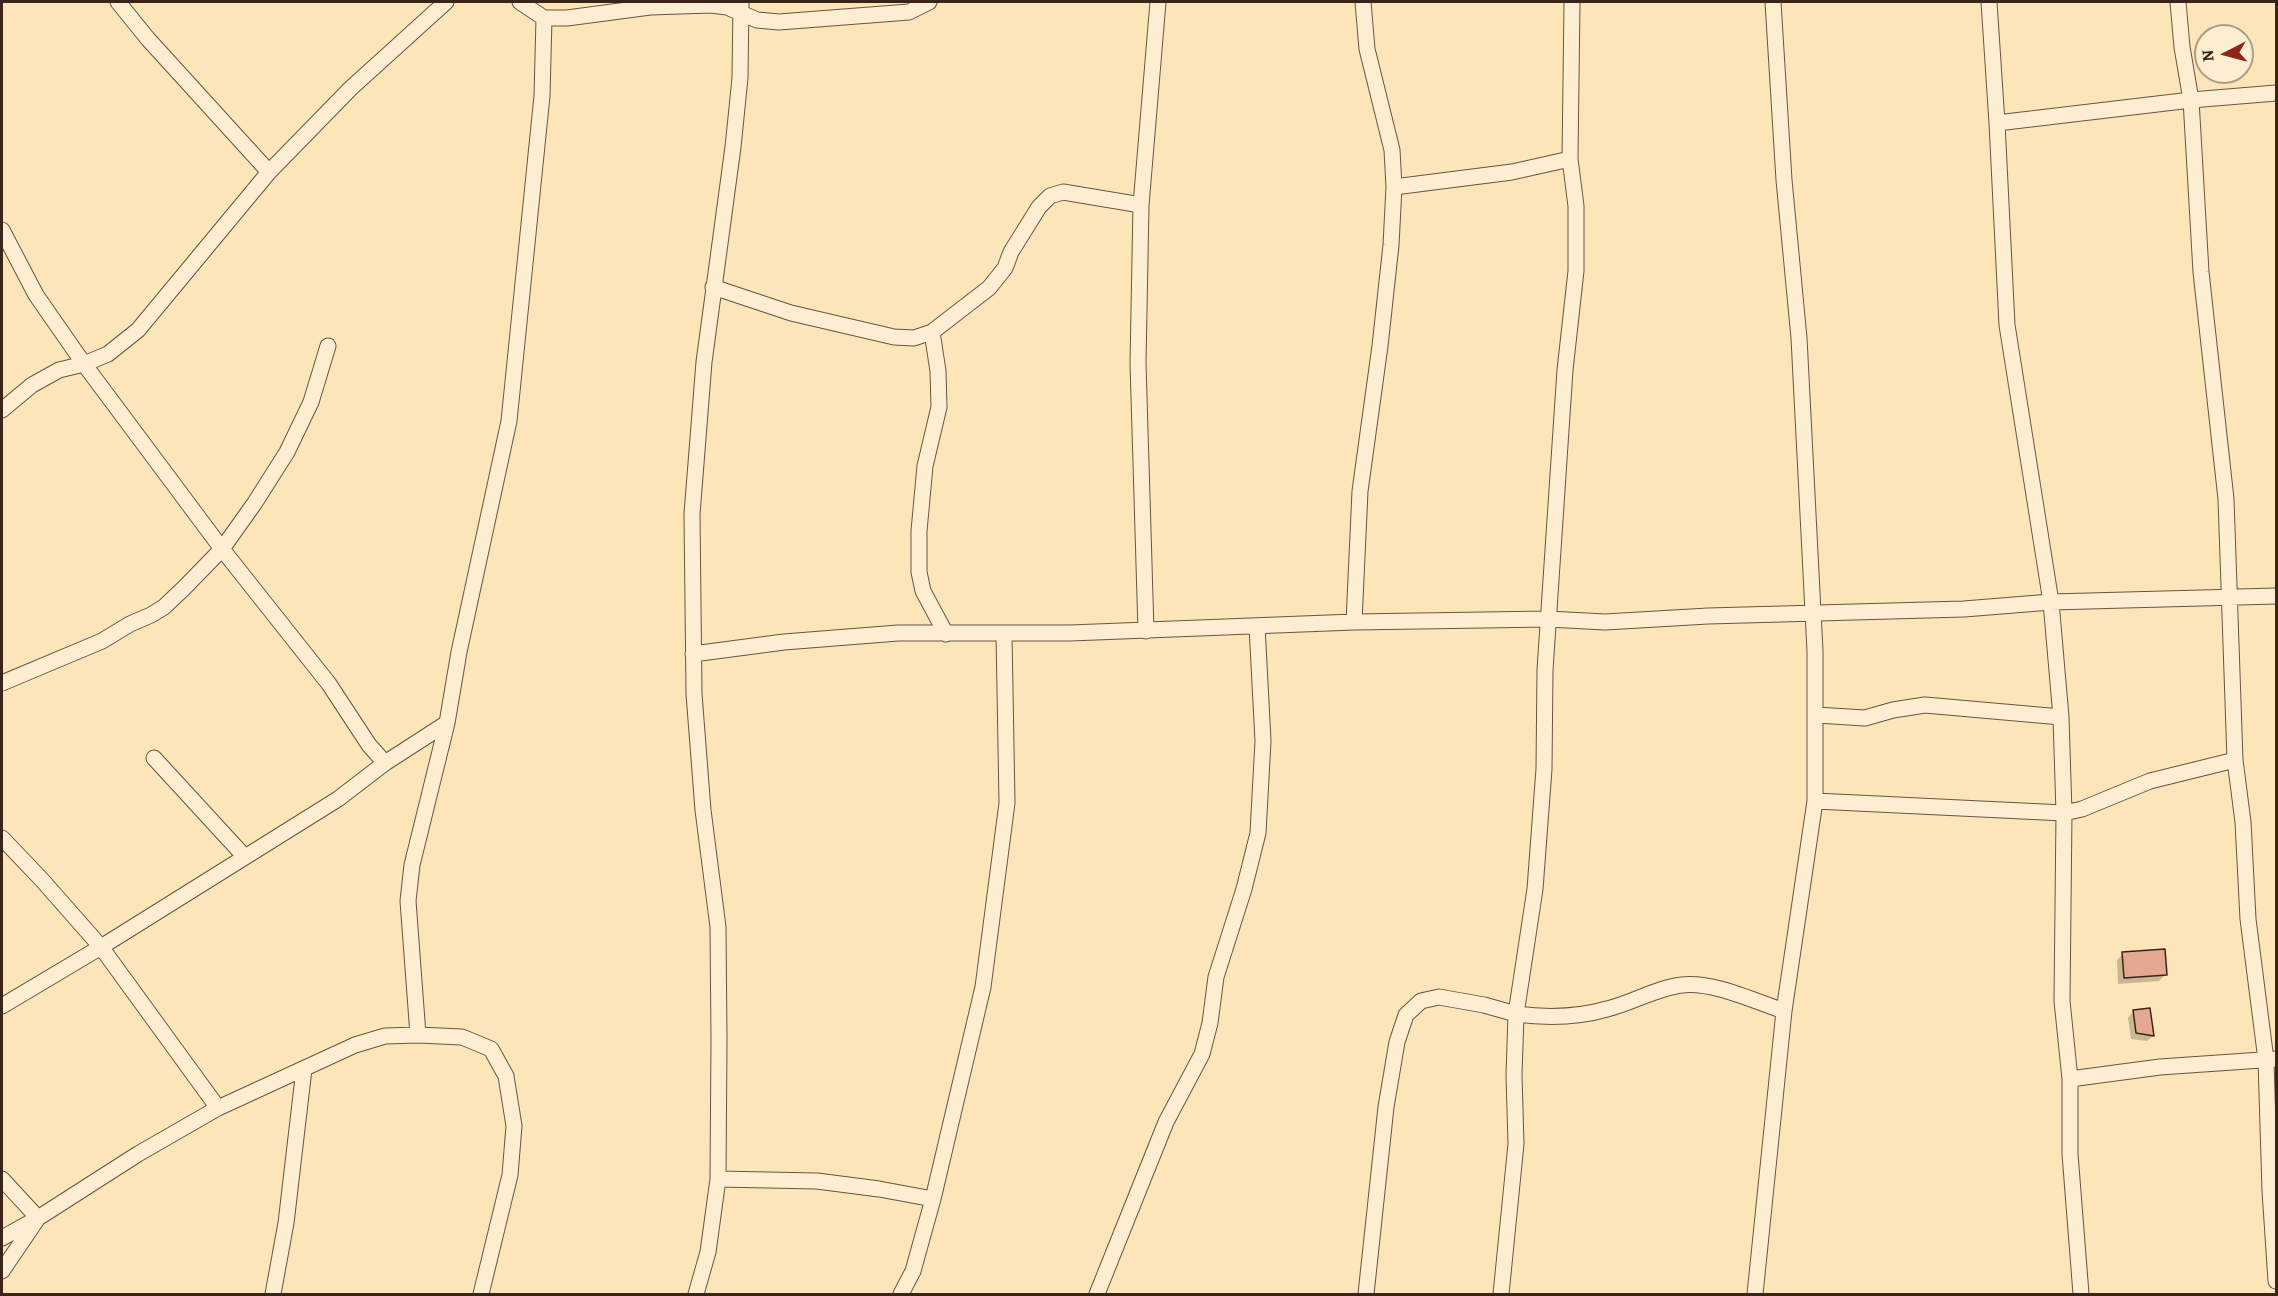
<!DOCTYPE html>
<style>
body{margin:0}
#map{position:relative;width:2278px;height:1296px;overflow:hidden;background:#fce5b8;font-family:Alegreya,serif}
canvas{display:block}
.frame{position:absolute;inset:0;border:3px solid #3a241a;pointer-events:none}
.north{position:absolute;left:2194px;top:24px;width:60px;height:60px;box-sizing:border-box;background:#fdeed1;border:2px solid #af9d88;border-radius:50%;rotate:264deg;font-size:16px;font-weight:700;line-height:24px;text-align:center;color:#3a241a}
.north::after{content:'';display:block;margin:auto;width:21px;height:27px;background:#8f2418;clip-path:polygon(50% 0,100% 100%,50% 72%,0 100%)}
</style>
<div id="map">
<canvas width="2278" height="1296"></canvas>
<div class="frame"></div>
<div class="north">N</div>
</div>
<script>
const ctx = document.querySelector('canvas').getContext('2d');
ctx.lineJoin = 'round';
function fillPath(path, color) { ctx.fillStyle = color; ctx.fill(path, 'evenodd'); }
function stroke(path, color, width, dash) { ctx.strokeStyle = color; ctx.lineWidth = width; ctx.lineCap = dash ? 'butt' : 'round'; ctx.setLineDash(dash || []); ctx.stroke(path); }
fillPath(new Path2D(`
 M2123 954 2165 975 2159 981 2118 984 2117 960Z
 M2133 1012 2153 1036 2147 1041 2131 1039 2128 1018Z`), '#0003');
const building = new Path2D(`
 M2165 949 2167 975 2124 978 2122 952Z
 M2150 1008 2154 1036 2136 1033 2133 1010Z`);
fillPath(building, '#e4a891');
stroke(building, '#3a241a', 1.5);
const minor = new Path2D(`
 M118 2 148 39 269 172
 M520 2 544 18H567L650 7 711 5 727 7 757 20 779 22 909 12 929 2
 M1989 2 1997 123 2007 325 2051 602 2061 717 2064 813 2062 1001 2070 1079V1154L2081 1294
 M2178 2 2182 47 2191 100 2201 272 2226 499 2235 760 2243 822 2248 919 2266 1060 2270 1191 2276 1281
 M1997 123 2191 100 2276 93
 M1394 187 1512 172 1570 159
 M2 230 36 295 84 364 222 549 329 684 369 745 385 763
 M713 287 791 313 894 337 914 338 932 332 989 288 1005 268 1011 252 1039 207 1050 196 1063 192 1141 205
 M932 332 938 371 939 407 925 466 919 531V572L923 591 946 634
 M2 410 32 385 59 370 84 364 108 354 138 330 269 172 351 88 446 2
 M1354 622 1360 491 1380 346 1391 245 1394 187 1392 150 1367 49 1363 2
 M1146 631 1138 363 1141 205 1158 2
 M693 654 784 642 898 633H1070L1354 622 1548 619 1605 622 1708 616 1964 609 2051 602 2276 596
 M2 683 102 641 130 624 151 615 164 607 184 588 222 549 254 504 287 452 311 402 328 346
 M1816 715 1865 718 1893 710 1925 705 2061 717
 M154 758 245 857
 M1815 801 2064 813 2082 809 2150 781 2235 760
 M2 838 42 880 101 947 2 1006
 M418 1035 462 1037 491 1049 506 1076 514 1126 510 1175 481 1294
 M2070 1079 2160 1067 2276 1059
 M218 1108 101 947 338 799 385 763 447 723
 M2 1179 38 1218 2 1271
 M718 1179 817 1181 879 1189 933 1199
 M2 1238 38 1218 138 1154 218 1108 355 1045 385 1036 418 1035 408 901 412 865 447 723 459 652 509 421 542 96 544 18
 M273 1294 286 1223 304 1069
 M696 1294 708 1252 718 1179 719 1039 718 927 703 810 694 694 692 514 704 362 733 147 740 78 741 2
 M901 1294 913 1271 933 1199 983 987 1007 803 1004 634
 M1097 1294 1166 1122 1202 1054 1210 1023 1216 977 1244 889 1258 833 1263 741 1257 626
 M1366 1294 1386 1107 1397 1042 1406 1015 1421 1001 1439 997 1484 1005 1516 1014 1535 889 1544 769 1545 670 1565 370 1576 271V206L1570 159 1572 2
 M1501 1294 1516 1144 1514 1075 1516 1014C1547 1018 1576 1018 1607 1009 1632 1003 1656 988 1682 985 1712 981 1754 1001 1784 1011
 M1755 1294 1784 1011 1815 801V651L1799 338 1784 180 1773 2`);
stroke(minor, '#6a5442', 17);
stroke(minor, '#fdeed1', 15);
</script>
